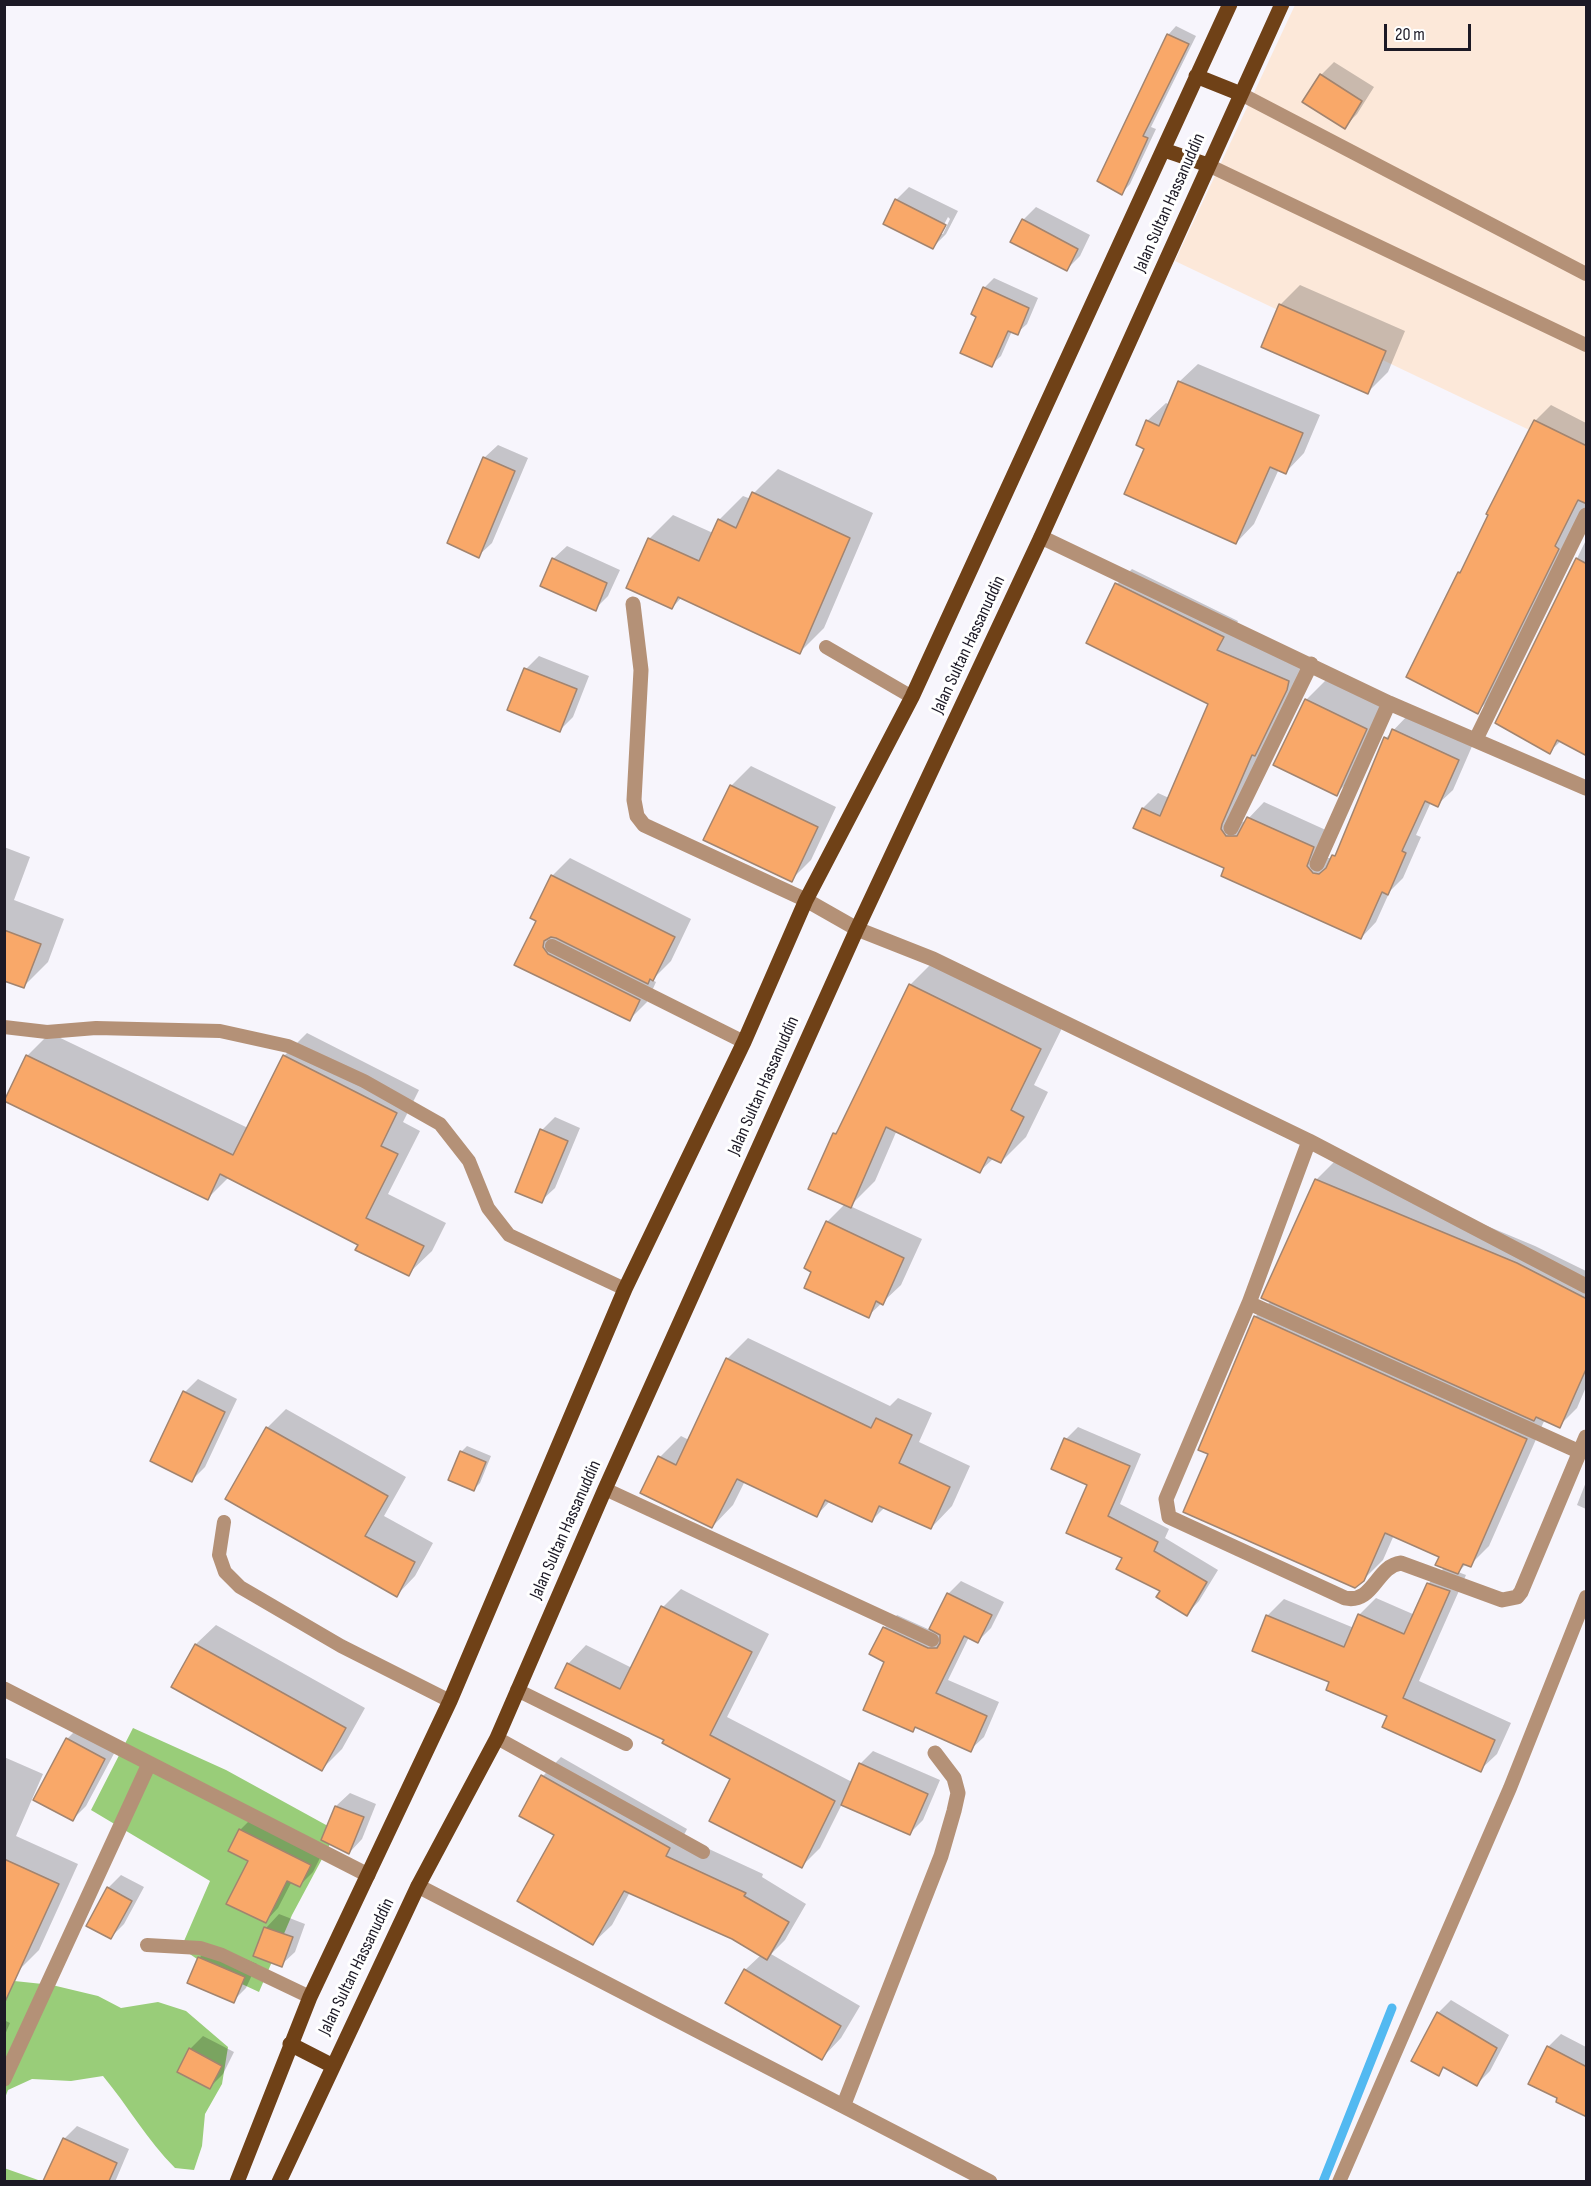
<!DOCTYPE html>
<style>
body{margin:0}
#map{position:relative;width:1591px;height:2186px;overflow:hidden;background:#f7f5fc;font-family:"Sofia Sans Condensed",sans-serif}
canvas{display:block}
.frame{position:absolute;inset:0;border:6px solid #1c1925;pointer-events:none}
.scale{position:absolute;left:1384px;top:24px;width:87px;height:27px;box-sizing:border-box;border:3px solid #1c1925;border-top:0;padding-left:8px;font-size:18px;line-height:21px;white-space:nowrap;color:#1c1925;-webkit-text-stroke:4px #fff;paint-order:stroke}
</style>
<div id="map">
<canvas width="1591" height="2186"></canvas>
<div class="frame"></div>
<div class="scale">20 m</div>
</div>
<script>
const ctx = document.querySelector('canvas').getContext('2d');
ctx.lineJoin = 'round';
function fillPath(path, color) { ctx.fillStyle = color; ctx.fill(path, 'evenodd'); }
function stroke(path, color, width, dash) { ctx.strokeStyle = color; ctx.lineWidth = width; ctx.lineCap = dash ? 'butt' : 'round'; ctx.setLineDash(dash || []); ctx.stroke(path); }
function drawText(font, color, halo, rows, align = 'center') {
  ctx.font = font + ' "Sofia Sans Condensed",sans-serif'; ctx.lineWidth = 6; ctx.setLineDash([]); ctx.textBaseline = 'middle'; ctx.strokeStyle = halo; ctx.fillStyle = color; for (const [text, x, y, turn = 0] of rows) {
    ctx.save(); ctx.translate(x, y); ctx.rotate((+turn || 0) * Math.PI / 180); ctx.textAlign = isNaN(turn) ? turn : align; if (halo) ctx.strokeText(text, 0, 0); ctx.fillText(text, 0, 0); ctx.restore();
  }
}
fillPath(new Path2D(`
 M1295 5H1586V457L1175 261Z`), '#fce8d9');
fillPath(new Path2D(`
 M133 1728 226 1770 337 1831 292 1915 259 1992 216 1972 181 1948 210 1881 91 1810Z
 M5 1980 52 1985 98 1996 121 2008 158 2002 186 2011 228 2047 222 2084 205 2114 202 2146 194 2170 175 2168C147 2140 128 2106 103 2076L71 2081 32 2079 8 2090 5 2098Z
 M4 2168 41 2181H42H5Z`), '#99cd79');
fillPath(new Path2D(`
 M1176 26 1196 36 1151 127 1156 129 1130 184 1122 193 1168 35Z
 M1334 62 1374 87 1357 114 1344 127 1321 75Z
 M909 187 958 211 946 234 933 247 896 200ZM948 217 950 219 943 234H939Z
 M1036 207 1090 235 1080 256 1067 269 1023 220Z
 M994 278 1038 298 1027 324 1017 333 1012 331 1001 356 991 365 978 316 984 288Z
 M1300 285 1405 331 1388 372 1368 392 1280 305Z
 M1198 364 1320 415 1304 453 1286 472 1279 469 1254 524 1236 543 1145 448 1147 421 1166 403 1170 405 1179 382Z
 M1551 405 1586 423V506L1493 696 1477 712 1408 676 1459 572 1465 567 1535 421Z
 M498 445 528 458 492 543 478 556 484 458Z
 M778 469 873 513 824 628 800 652 682 597 672 608 649 539 673 515 713 533 719 520 743 496 751 499 754 493Z
 M1586 540V754L1561 741 1549 752 1497 723Z
 M567 546 620 570 608 596 595 609 553 559Z
 M1132 569 1238 621 1231 635 1304 665 1242 822 1246 821 1264 802 1328 831V858H1332L1340 849 1386 738 1409 714 1473 744 1453 790 1437 805 1431 802 1416 835 1421 837 1403 878 1390 891 1376 922 1361 938 1226 867 1143 808 1158 793 1169 798 1210 703 1117 584Z
 M539 656 589 676 573 717 560 730 509 710 526 669Z
 M1326 680 1386 709 1356 774 1336 794 1306 700Z
 M751 766 836 807 811 860 791 880 731 786Z
 M4 847 30 857 14 900 64 919 48 962 23 987 4 980Z
 M570 858 691 919 671 961 652 980 656 982 647 1002 630 1019 516 965 538 921 552 876Z
 M935 960 1064 1024 1034 1085 1048 1092 1026 1137 1001 1162 994 1158 980 1171 897 1130 875 1181 850 1206 922 1239 901 1285 868 1316 827 1222 845 1204 834 1134 842 1126 910 985Z
 M50 1033 248 1128 284 1056 307 1033 419 1090 403 1122 420 1131 388 1194 446 1223 432 1251 408 1274 360 1244 229 1177 208 1198 27 1056Z
 M555 1117 580 1128 555 1188 541 1201 542 1130Z
 M1334 1162 1535 1246 1586 1271V1387L1577 1408 1559 1426 1545 1419 1489 1546 1470 1565 1466 1564 1458 1572 1466 1575 1419 1681 1511 1723 1497 1754 1480 1770 1331 1681 1267 1616 1284 1599 1354 1628 1359 1615 1376 1598 1415 1615 1428 1584 1445 1567 1441 1556 1394 1535 1383 1560 1363 1580 1210 1453 1255 1317 1271 1301 1316 1180Z
 M748 1338 890 1406 898 1398 932 1413 919 1442 970 1466 952 1506 931 1528 885 1507 872 1520 830 1501 817 1515 745 1481 733 1505 712 1527 642 1493 660 1457 681 1436 689 1440 727 1359Z
 M198 1379 237 1399 205 1467 192 1480 185 1392Z
 M286 1409 406 1477 384 1516 433 1543 415 1576 397 1595 227 1499 267 1428Z
 M1078 1427 1141 1454 1120 1504 1169 1529 1165 1538 1218 1570 1199 1601 1187 1614 1124 1557 1066 1439Z
 M467 1446 491 1456 480 1483 474 1489 461 1452Z
 M1586 1482V1509L1577 1505Z
 M961 1581 1004 1602 991 1628 978 1641 969 1637 948 1680 999 1702 984 1737 970 1750 917 1726 912 1730 886 1661 884 1628 897 1615 930 1630 948 1594Z
 M681 1589 769 1634 727 1717 852 1782 860 1764 873 1751 940 1780 923 1820 909 1834 842 1804 820 1848 802 1866 732 1778 666 1740 568 1664 586 1645 632 1668 663 1607Z
 M216 1625 365 1708 342 1749 322 1769 173 1686 196 1644Z
 M81 1725 118 1746 86 1806 73 1819 35 1799 67 1739Z
 M4 1757 43 1774 16 1836 78 1864 39 1950 19 1970 4 1963Z
 M561 1757 687 1829 683 1837 763 1874 762 1877 806 1904 785 1940 771 1954 860 2006 841 2038 822 2058 745 1970 761 1955 733 1938 630 1892 612 1925 593 1943 556 1835 521 1815 543 1776Z
 M350 1793 376 1804 362 1839 349 1853 323 1839 336 1806Z
 M253 1817 323 1852 313 1872 300 1885 292 1881 278 1908 265 1922 240 1830Z
 M121 1875 144 1887 124 1924 111 1937 108 1888Z
 M279 1914 305 1924 295 1952 281 1965 255 1956 266 1928Z
 M212 1945 257 1964 246 1988 233 2001 199 1958Z
 M1451 2000 1509 2035 1490 2071 1477 2084 1445 2067 1438 2074V2013Z
 M4 2020 10 2023 4 2037Z
 M1561 2034 1586 2047V2116L1559 2098 1548 2047Z
 M203 2036 234 2052 223 2074 210 2087 190 2049Z
 M77 2126 129 2149 115 2182H61L48 2176 64 2139Z`), '#0003');
stroke(new Path2D(`
 M1323 2182 1392 2008`), '#52b9f1', 9);
const building = new Path2D(`
 M1167 34 1189 44 1143 136 1148 138 1122 195 1097 181Z
 M1320 74 1362 101 1345 129 1302 102Z
 M895 199 946 225 933 249 883 224Z
 M1022 219 1078 249 1067 271 1010 242Z
 M983 287 1029 308 1018 335 1008 331 992 367 960 353 976 317 971 314Z
 M1279 304 1386 351 1368 394 1261 347Z
 M1178 381 1303 433 1286 474 1270 467 1236 544 1124 494 1144 449 1136 445 1146 420 1159 426Z
 M1534 420 1587 446V504L1578 500 1555 546 1559 549 1478 714 1406 677 1458 572 1460 573 1488 515 1486 514Z
 M483 457 515 471 479 558 447 543Z
 M752 492 850 538 800 654 678 597 672 609 626 588 648 538 699 561 718 519 736 528Z
 M552 558 607 583 596 611 540 586Z
 M1576 558 1587 564V756L1557 740 1550 754 1495 723Z
 M1115 583 1224 637 1217 650 1289 681 1287 690 1255 756 1252 755 1222 824 1221 829 1226 836H1237L1247 817 1314 847 1307 866 1313 873 1319 874 1326 868 1332 855 1335 856 1384 737 1388 739 1392 729 1459 760 1438 807 1425 801 1402 851 1406 853 1388 895 1382 892 1361 939 1221 876 1224 868 1133 828 1142 808 1160 816 1208 704 1086 643Z
 M524 668 577 689 560 732 507 710Z
 M1305 699 1367 729 1337 796 1273 765Z
 M730 785 818 827 792 882 703 840Z
 M551 875 675 937 653 981 650 979 648 984 556 938 551 937 544 941 543 947 548 954 640 1000 630 1021 514 965 536 921 530 918Z
 M4 930 41 944 24 988 4 981Z
 M909 984 1041 1049 1011 1110 1024 1117 1001 1163 988 1157 980 1173 886 1127 851 1208 808 1189 833 1133 836 1134Z
 M26 1055 233 1155 283 1055 397 1113 381 1146 398 1154 366 1218 424 1246 409 1276 355 1250 358 1245 220 1174 208 1200 4 1101Z
 M540 1129 568 1141 542 1203 515 1192Z
 M1315 1179 1517 1263 1587 1299V1367L1560 1428 1536 1417 1534 1421 1261 1298Z
 M826 1221 904 1258 883 1305 876 1301 869 1318 804 1288 811 1272 804 1268Z
 M1254 1316 1527 1439 1471 1567 1463 1564 1458 1574 1435 1565 1439 1557 1385 1533 1364 1581 1355 1588 1183 1512 1208 1454 1198 1450Z
 M726 1358 871 1428 876 1418 912 1435 899 1463 950 1487 931 1529 879 1506 872 1522 825 1500 817 1517 737 1479 712 1528 640 1493 658 1456 676 1465Z
 M183 1391 225 1412 192 1482 150 1461Z
 M266 1427 388 1496 365 1536 415 1562 397 1597 225 1499Z
 M1064 1438 1130 1466 1108 1516 1158 1542 1154 1551 1207 1582 1187 1616 1156 1597 1160 1591 1116 1569 1122 1558 1066 1533 1087 1485 1051 1469Z
 M460 1451 486 1462 474 1491 448 1480Z
 M1427 1583 1450 1591 1403 1698 1495 1740 1481 1772 1382 1727 1387 1716 1326 1690 1329 1682 1252 1651 1266 1615 1344 1647 1358 1614 1404 1634Z
 M947 1593 992 1615 978 1643 964 1636 936 1693 987 1716 971 1752 915 1727 913 1732 863 1710 884 1662 869 1654 883 1627 928 1648H937L940 1643V1635L929 1629Z
 M661 1606 752 1652 710 1735 835 1801 802 1868 709 1821 730 1779 662 1743 664 1740 555 1688 567 1663 620 1689Z
 M195 1644 346 1728 322 1771 171 1687Z
 M66 1738 105 1759 73 1821 33 1800Z
 M859 1763 928 1794 910 1835 841 1805Z
 M541 1775 670 1848 666 1856 746 1893 744 1896 789 1922 767 1960 732 1939 624 1891 593 1945 517 1901 554 1835 519 1816Z
 M335 1806 364 1817 349 1854 321 1840Z
 M239 1829 311 1865 300 1887 287 1881 266 1923 226 1904 248 1861 228 1851Z
 M4 1859 59 1884 4 2004Z
 M107 1887 132 1901 111 1939 86 1926Z
 M264 1927 293 1937 282 1967 253 1956Z
 M198 1957 245 1977 234 2003 187 1983Z
 M744 1969 841 2026 822 2060 725 2003Z
 M1437 2012 1497 2048 1477 2086 1443 2067 1439 2076 1411 2061Z
 M1547 2046 1587 2067V2117L1556 2102 1557 2098 1528 2084Z
 M189 2048 222 2066 210 2089 177 2072Z
 M63 2138 117 2163 109 2181H43Z`);
fillPath(building, '#f9a869');
stroke(building, '#a2846f', 1.5);
stroke(new Path2D(`
 M1241 94 1586 274
 M1208 165 1586 345
 M826 647 912 697
 M552 946 744 1042
 M4 1027 47 1032 96 1028 220 1031 288 1046 364 1081 440 1124 469 1161 488 1208 509 1235 625 1289
 M605 1489 932 1640
 M224 1522 219 1555 225 1572 240 1587 341 1646 450 1701
 M517 1690 626 1744
 M497 1738 703 1852
 M147 1945 200 1948 222 1955 310 1997
 M1339 2182 1510 1788 1586 1597`), '#b49177', 14);
stroke(new Path2D(`
 M1041 537 1389 703 1586 788
 M633 604 641 670 634 800 637 816 644 825 806 900 857 929 933 959 1309 1141 1586 1286
 M1476 739 1586 515
 M1231 828 1311 664
 M1317 864 1389 703
 M1309 1141 1249 1303 1166 1499 1169 1517 1345 1598C1374 1604 1376 1566 1401 1563L1502 1600 1517 1597 1521 1592 1586 1437
 M1249 1303 1580 1452
 M4 1689 368 1875
 M418 1886 990 2182
 M4 2079 149 1764
 M844 2104 941 1856 954 1811 958 1793 954 1778 935 1753`), '#b49177', 15);
stroke(new Path2D(`
 M1196 76 1241 94
 M1164 150 1208 165
 M290 2044 331 2065
 M237 2182 310 1997 450 1701 625 1289 744 1042 806 900 912 697 1230 4
 M279 2182 418 1886 497 1738 605 1489 857 929 1041 537 1282 4`), '#6f4117', 15);
drawText('18px', '#1c1925', '#fff', [
 ["Jalan Sultan Hassanuddin",1170,203,-66],
 ["Jalan Sultan Hassanuddin",969,645,-65],
 ["Jalan Sultan Hassanuddin",764,1086,-66],
 ["Jalan Sultan Hassanuddin",566,1530,-66],
 ["Jalan Sultan Hassanuddin",357,1967,-64]
]);
</script>
